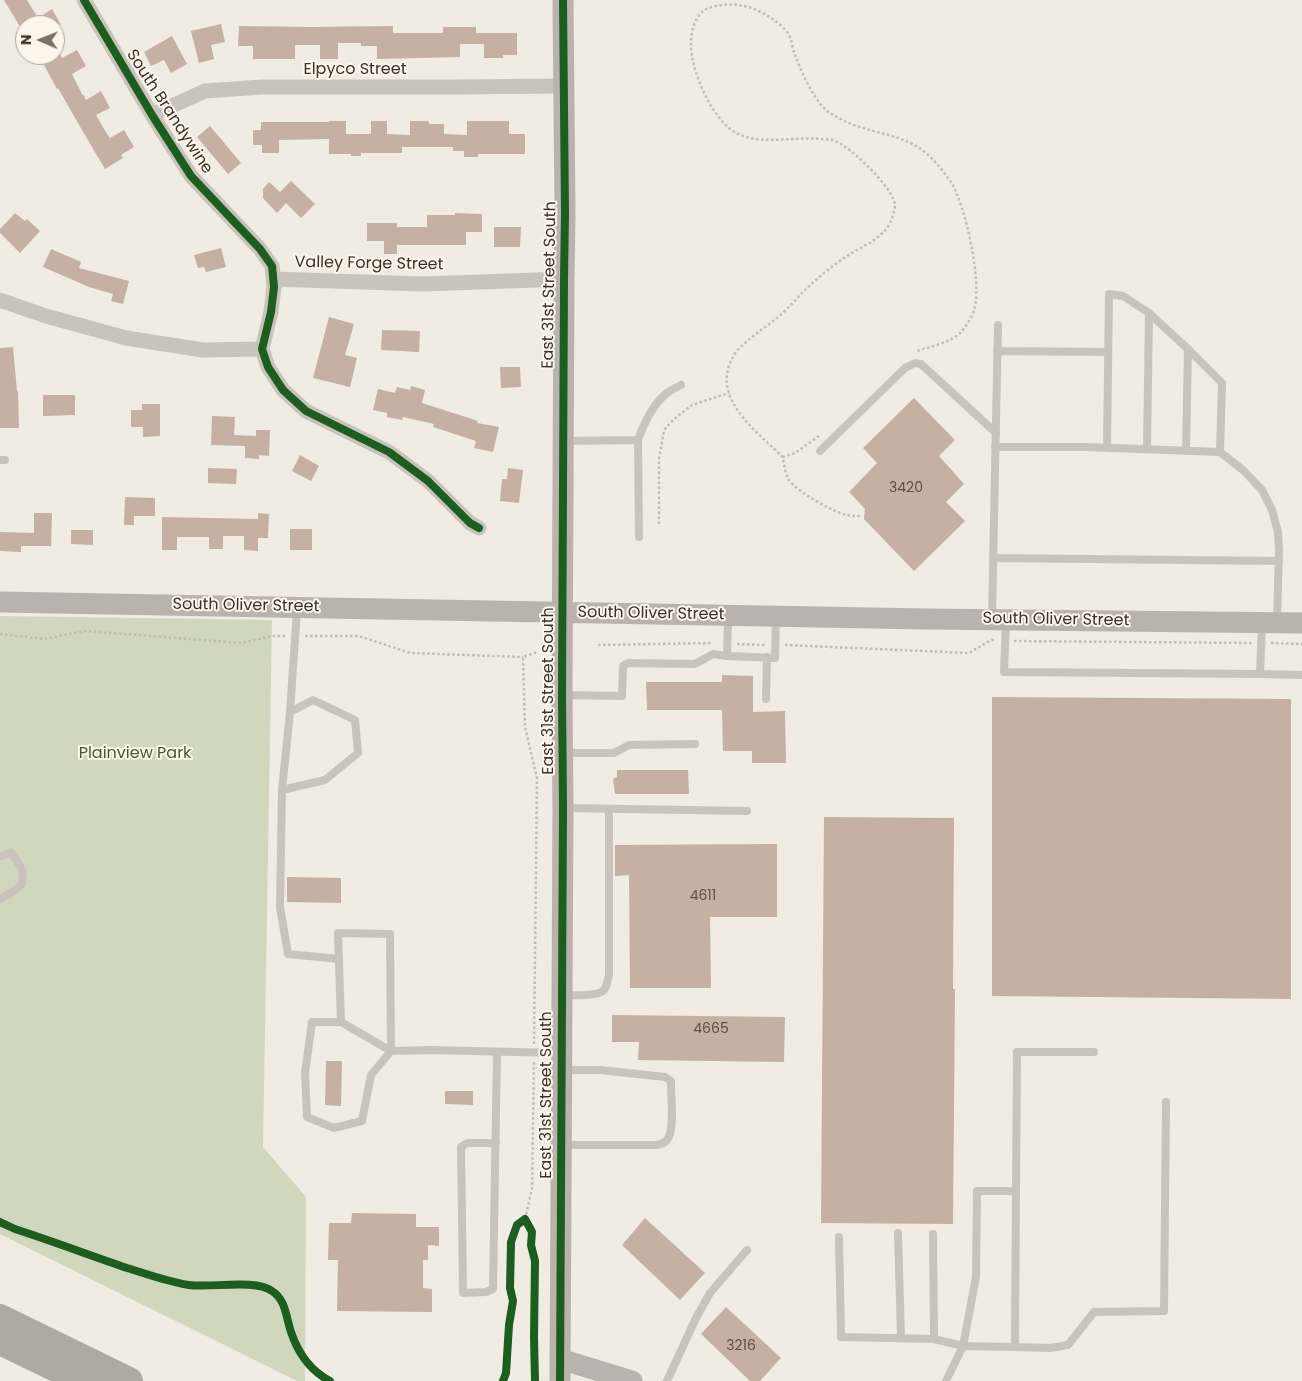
<!DOCTYPE html>
<style>
body{margin:0}
#map{position:relative;width:1302px;height:1381px;overflow:hidden;background:#f0ebe3;font-family:Poppins,sans-serif}
canvas{display:block}
.north{position:absolute;left:15px;top:15px;width:50px;height:50px;box-sizing:border-box;background:#fcf5eb;border:1px solid #afa69d;border-radius:50%;rotate:271deg;font-size:14px;font-weight:700;line-height:20px;text-align:center;color:#3b3029}
.north::after{content:'';display:block;margin:auto;width:18px;height:22px;background:#7a716a;clip-path:polygon(50% 0,100% 100%,50% 72%,0 100%)}
</style>
<div id="map">
<canvas width="1302" height="1381"></canvas>
<div class="north">N</div>
</div>
<script>
const ctx = document.querySelector('canvas').getContext('2d');
ctx.lineJoin = 'round';
function fillPath(path, color) { ctx.fillStyle = color; ctx.fill(path, 'evenodd'); }
function stroke(path, color, width, dash) { ctx.strokeStyle = color; ctx.lineWidth = width; ctx.lineCap = dash ? 'butt' : 'round'; ctx.setLineDash(dash || []); ctx.stroke(path); }
function drawText(font, color, halo, rows, align = 'center') {
  ctx.font = font + ' Poppins,sans-serif'; ctx.lineWidth = 4; ctx.setLineDash([]); ctx.textBaseline = 'middle'; ctx.strokeStyle = halo; ctx.fillStyle = color; for (const [text, x, y, turn = 0] of rows) {
    ctx.save(); ctx.translate(x, y); ctx.rotate((+turn || 0) * Math.PI / 180); ctx.textAlign = isNaN(turn) ? turn : align; if (halo) ctx.strokeText(text, 0, 0); ctx.fillText(text, 0, 0); ctx.restore();
  }
}
fillPath(new Path2D(`
 M0 616 272 620 263 1147 306 1197 305 1381H297L0 1234Z`), '#d0d7bc');
fillPath(new Path2D(`
 M4 0H27L38 18 52 9 61 25H25V35Z
 M221 24 225 42 211 45 214 59 199 63 191 31Z
 M239 26 310 27 393 26V33H443V27H476V33H517V55H503V58H484V44H460V57L377 59V46H361V43H338V59H320V45H295V59H253V46H238Z
 M172 36 187 64 171 73 164 60 151 66 144 52Z
 M77 50 86 66 72 74 83 96 84 95 86 100 101 91 110 108 96 115 107 134 110 138 124 130 134 147 121 155 123 158 105 169 82 130 58 88 57 89 43 63 60 54 62 58Z
 M329 121H346V134H371V121H387V134L410 135V121H429V124H444V134L467 135V121H509V134H525V154H478V157H464V151H453V147H402V153H361V156H351V154H329V139L279 140V153H262V145H253V130H261V122H329Z
 M210 126 241 163 228 174 197 137Z
 M291 181 315 204 301 218 286 203 277 213 263 198V189L269 182 280 192Z
 M15 213 25 221 27 219 40 231 20 253 0 233V229Z
 M455 213 482 214V232H466V245H397V254H384V241H367V223H397V227H427V215H455Z
 M494 227H521L520 247H494Z
 M221 248 226 267 206 272 204 267 198 268 194 255Z
 M51 249 81 262 79 268 129 281 123 304 111 301 113 294 89 287 43 267Z
 M329 317 354 324 345 355 357 358 350 387 313 378Z
 M382 330 420 331 419 352 381 350Z
 M13 347 17 391H18L19 428H0V348Z
 M500 367H520L521 387 501 388Z
 M411 386 425 390 422 403 478 421 477 423 499 427 493 452 474 448 476 441 433 427 434 424 403 417 402 420 387 417V413L373 410 378 389 395 393 397 387 410 390Z
 M43 395H75V415L43 416Z
 M914 398 955 440 939 456 964 484 946 502 965 521 914 571 864 519 865 509 849 492 877 463 863 448Z
 M142 404H160V436L143 437V427H131V410H142Z
 M212 416 235 417 234 435 256 436V430H270L269 456 259 455V459L245 458V446L211 445Z
 M300 455 319 466 311 481 292 471Z
 M208 468 237 469 236 484 208 483Z
 M508 468 523 470 519 503 500 501 502 479H507Z
 M125 497 155 498V516H134V525H124Z
 M34 513H52L51 546H21V552L0 551V532L34 533Z
 M258 513 269 514 268 538H258V551L244 550V536H223V549H209V537H177V550H162V517L258 519Z
 M290 529H312V550H290Z
 M71 530H93V545L71 544Z
 M722 675 753 676V712L785 711 786 763H752V751H723L722 710H647L646 682H722Z
 M992 697 1291 699V999L992 996Z
 M617 770H688L689 794H615L613 779 617 777Z
 M824 817 954 818 953 989H955L953 1224 821 1223Z
 M777 844V917H710L711 988H630L629 875 615 876V845Z
 M287 877 341 878V903L287 902Z
 M612 1015 785 1017 784 1062 638 1060 639 1042H612Z
 M326 1061H342L341 1106 325 1105Z
 M445 1091H473V1105L445 1104Z
 M352 1213 416 1214V1227H439V1246L428 1245V1260H423V1288L432 1289V1312L337 1311 338 1260H328L329 1223H351Z
 M645 1218 705 1273 680 1300 622 1245Z
 M726 1307 781 1358 760 1381H750L701 1334Z`), '#c5b0a3');
stroke(new Path2D(`
 M819 436 795 453 783 457C784 465 785 473 789 480 797 492 832 511 846 515 851 516 856 516 861 516
 M783 457C759 434 714 401 730 363 732 359 733 356 736 352 747 339 765 328 778 317 788 309 796 299 804 291 817 278 832 266 847 256 862 246 881 240 890 223 892 219 895 209 895 205 893 187 850 146 833 140 832 140 822 139 821 139 794 136 761 146 736 133 715 121 698 85 693 61 689 45 690 22 704 10 726 0 751 4 771 18 777 22 785 28 789 35 792 40 792 47 794 52 801 71 812 97 827 111 828 112 836 117 837 117 863 133 898 132 922 150 933 158 943 171 951 182 966 207 981 278 975 307 973 316 966 327 960 333 948 344 930 346 915 352
 M659 524V459L664 430 673 420 692 405 729 393
 M0 634 44 639 85 631 241 643 272 636H287
 M305 636H359L410 653 523 657
 M1014 641 1253 643
 M1271 643 1302 644
 M737 644 767 645
 M598 645 712 643
 M785 645 969 653 991 640H996
 M534 1044 537 778 525 727 523 657 537 652
 M525 1219 532 1188 534 1062`), '#c2bbb5', 2.5, [2.5, 2.5]);
stroke(new Path2D(`
 M997 351 1108 352
 M638 440C644 423 653 404 667 393 671 390 677 387 681 385
 M565 441 638 440 639 537
 M995 447H1087L1220 452 1243 470 1262 490 1272 510 1278 532 1279 551 1277 621
 M1107 448 1109 294 1123 296 1149 313 1188 349 1222 383 1220 452
 M1147 449 1149 313
 M820 451 905 368 915 363 921 364 996 433
 M1186 451 1188 349
 M0 460H5
 M993 558 1279 561
 M297 610 290 712 313 700 355 720 358 753 325 780 282 790 280 907 288 954 339 959
 M992 617 998 325
 M1006 621 1004 672 1260 674 1262 624
 M727 656 728 618
 M1260 674 1302 675
 M564 695 622 696 623 666 628 663 695 664 713 654 727 656 775 658 776 617
 M766 699 767 657
 M565 753H614L629 745 695 744
 M282 790 290 712
 M565 808 747 811
 M0 856 12 853 23 871 22 884 11 893 0 899
 M338 933 390 934 391 1051 341 1022Z
 M565 995C574 995 597 997 604 990 607 986 608 979 609 975V809
 M341 1022H312L305 1073 307 1117 334 1128 362 1121 371 1075 391 1051 429 1050 559 1053
 M562 1070H600L665 1077 671 1081V1084C671 1098 675 1130 667 1140 664 1144 660 1144 656 1145H563
 M496 1143H467L461 1147 463 1293 486 1292 493 1289 497 1052
 M977 1191H1016L1015 1347 963 1346 976 1277Z
 M1016 1191 1017 1052H1094
 M898 1233 901 1337
 M933 1234 934 1339
 M839 1237 841 1337 934 1339 963 1346 946 1381
 M1015 1347 1050 1348 1068 1345 1094 1312 1164 1311 1166 1102
 M667 1381 696 1318 710 1293 747 1250`), '#cac3bc', 8);
stroke(new Path2D(`
 M84 0 152 115 191 176 260 249 272 266 274 287 271 312 262 349 268 367 283 390 306 411 389 452 428 481 470 523 479 528
 M152 115 205 91 262 87H454L564 86
 M273 279 423 284 564 279
 M0 300 46 316 126 338 203 350 262 349`), '#cac3bc', 15);
stroke(new Path2D(`
 M0 602 926 619 1302 623
 M560 1359 632 1381
 M560 1381 563 808 562 695 564 279 565 213 563 0`), '#bab3ad', 21);
stroke(new Path2D(`
 M0 1318 129 1381
 M0 1341 83 1381`), '#afa9a2', 28);
stroke(new Path2D(`
 M84 0 152 115 191 176 260 249 272 266 274 287 271 312 262 349 268 367 283 390 306 411 389 452 428 481 470 523 479 528
 M0 1222 15 1229C52 1241 89 1255 127 1268 147 1274 168 1282 189 1285 211 1288 255 1279 272 1291 286 1300 286 1317 291 1332 298 1353 309 1370 330 1381
 M503 1381 506 1373 509 1325 513 1301 510 1288 511 1242 517 1225 525 1219 532 1232 531 1245 535 1261 534 1337 535 1381
 M560 1381 563 808 562 695 564 279 565 213 563 0`), '#1b5e20', 8);
drawText('14px', '#5e5048', null, [
 ["3420",906,488],
 ["4611",703,896],
 ["4665",711,1029],
 ["3216",741,1346]
]);
drawText('16px', '#3b3029', '#fcf5eb', [
 ["Elpyco Street",355,70],
 ["South Brandywine",169,112,57],
 ["Valley Forge Street",369,264,1],
 ["East 31st Street South",550,285,-89],
 ["South Oliver Street",246,606,1],
 ["South Oliver Street",651,614,1],
 ["South Oliver Street",1056,620,1],
 ["East 31st Street South",549,691,-90],
 ["East 31st Street South",547,1095,-90]
]);
drawText('16px', '#465c2a', '#fcf5eb', [
 ["Plainview Park",135,754]
]);
</script>
